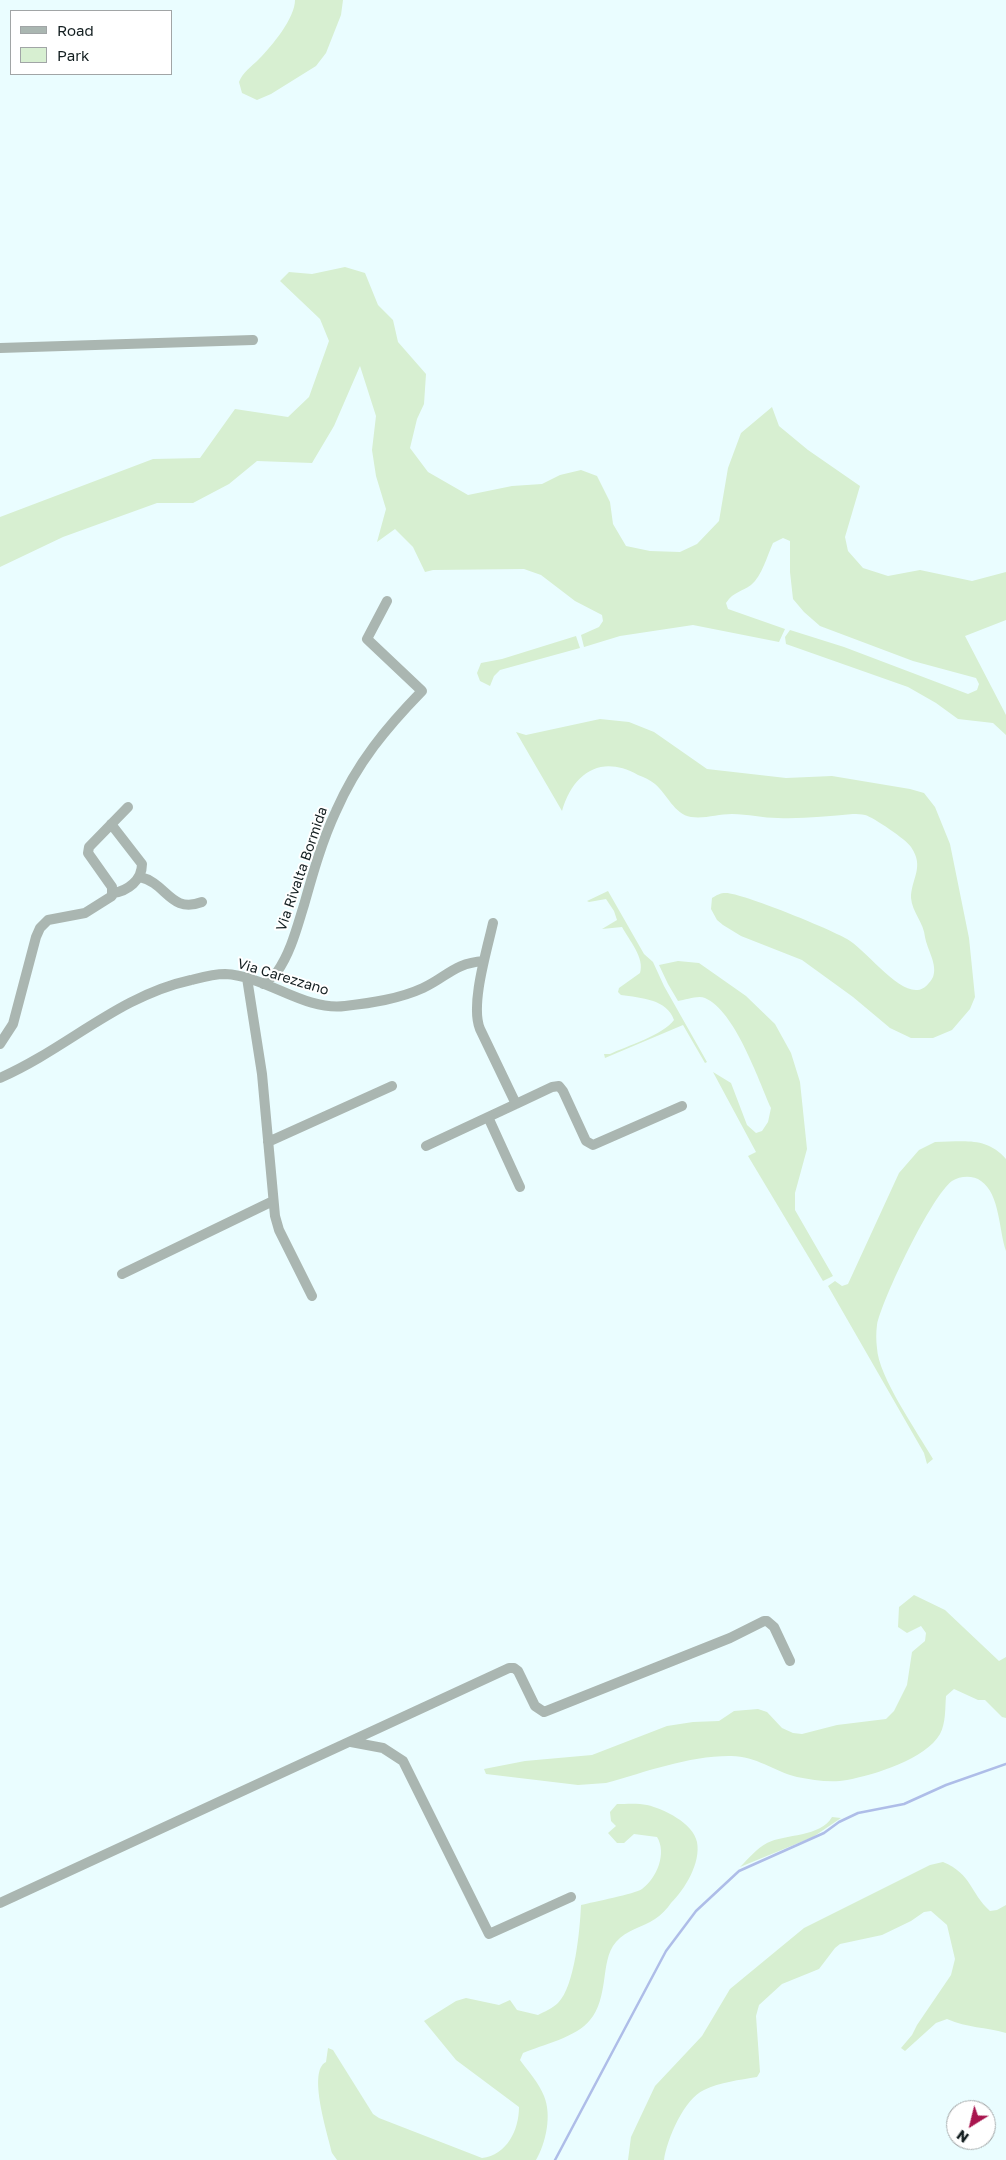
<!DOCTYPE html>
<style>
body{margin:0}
#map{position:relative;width:1006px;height:2160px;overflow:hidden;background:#eafdff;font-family:"Golos Text",sans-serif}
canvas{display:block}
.legend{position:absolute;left:10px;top:10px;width:162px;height:65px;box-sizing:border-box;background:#fff;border:1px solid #a1a5a6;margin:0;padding:6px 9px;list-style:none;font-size:15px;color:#141f21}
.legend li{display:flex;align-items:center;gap:10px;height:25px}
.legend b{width:25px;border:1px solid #a1a5a6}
.north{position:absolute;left:946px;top:2100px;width:50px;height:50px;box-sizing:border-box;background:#fff;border:1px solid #a1a5a6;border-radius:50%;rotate:216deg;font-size:14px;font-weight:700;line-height:20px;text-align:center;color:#141f21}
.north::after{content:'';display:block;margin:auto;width:18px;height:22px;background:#a8154e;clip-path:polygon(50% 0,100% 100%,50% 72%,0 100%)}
</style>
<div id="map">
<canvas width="1006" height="2160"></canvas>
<ul class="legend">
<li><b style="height:6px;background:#aab6b1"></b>Road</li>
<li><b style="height:14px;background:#d7efd1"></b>Park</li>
</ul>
<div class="north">N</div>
</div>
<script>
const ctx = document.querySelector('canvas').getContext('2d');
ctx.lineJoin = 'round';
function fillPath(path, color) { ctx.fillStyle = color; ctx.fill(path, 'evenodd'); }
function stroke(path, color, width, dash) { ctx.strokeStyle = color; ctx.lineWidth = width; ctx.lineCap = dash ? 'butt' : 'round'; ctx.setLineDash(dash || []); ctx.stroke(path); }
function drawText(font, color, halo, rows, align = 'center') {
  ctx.font = font + ' "Golos Text",sans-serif'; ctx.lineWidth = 4; ctx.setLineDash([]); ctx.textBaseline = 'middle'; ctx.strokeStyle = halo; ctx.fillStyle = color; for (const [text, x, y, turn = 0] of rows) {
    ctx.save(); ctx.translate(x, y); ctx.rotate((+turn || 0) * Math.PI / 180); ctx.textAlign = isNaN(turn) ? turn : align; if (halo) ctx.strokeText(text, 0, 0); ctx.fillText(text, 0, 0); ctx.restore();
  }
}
fillPath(new Path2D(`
 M295 0H343L341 15 326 53 316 66 271 94 257 100 242 93 239 82C243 72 251 67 259 59 272 46 295 18 295 0Z
 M345 267 365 273 378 305 393 320 398 342 426 374 424 404 417 419 410 448 428 472 468 495 512 486 542 484 560 475 581 470 597 476 610 502 613 524 626 546 650 551 680 552 697 544 719 521 728 468 741 433 772 407 779 426 808 450 860 486 845 537 848 551 863 568 888 576 920 570 972 581 1006 572V620L965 636 1006 715V735L993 723 958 719 936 703 908 687 786 644 785 637 790 630 844 647 968 694 977 690 979 684 976 678 913 661 820 626 804 612 793 599 790 572V541L783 538 773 543C767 556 762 576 751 585 742 592 734 591 726 603L728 609 785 629 779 642 693 625 620 636 584 647 581 635 599 627 603 621 602 615 575 601 541 575 524 569 433 570 425 572 413 547 395 529 377 542 386 509 376 476 372 450 376 416 360 366 334 426 312 463 257 461 229 484 193 503H157L63 537 0 567V517L153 459 200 458 235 409 288 417 309 397 329 341 320 319 280 281 289 272 312 274Z
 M576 636 580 648 500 670 494 676 490 686 480 681 477 673 481 663 502 659Z
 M600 719 629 722 654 732 707 769 786 778 832 776 910 789 924 793 935 807 950 844 969 938 975 997 970 1009 952 1030 933 1038H911L890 1028 853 997 802 960 741 936 723 925 717 920 711 909 712 898C717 895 720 893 726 893 742 893 830 929 847 939 865 949 895 990 916 990 923 991 930 983 933 977 938 965 927 949 925 937 924 923 912 912 911 898 911 879 925 867 911 847 907 840 873 817 865 815 861 814 857 814 853 814 828 816 803 819 778 818 763 818 748 814 732 814 718 814 705 819 691 817 674 814 667 794 655 784 650 780 644 777 638 775 601 754 573 773 562 811L516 732 526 735Z
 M608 891 644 954 653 962 664 986 707 1062 705 1063 683 1025 605 1058 604 1054H610C627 1046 663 1035 674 1020 667 999 641 998 621 995L618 992 619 988 640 973C645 958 629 940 622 927L602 929 617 920 614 911 606 899 589 902 587 901Z
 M678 961 699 963 746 996 775 1024 791 1053 800 1082 807 1149 795 1193V1210L833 1276 823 1281 748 1156 756 1152 713 1072 731 1083 747 1125 756 1133 762 1131 768 1122 771 1108C758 1079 735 1011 705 998 698 995 686 1000 678 1001L668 984 659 965Z
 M935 1142C963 1142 986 1136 1006 1159V1251C999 1231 1000 1194 981 1181 973 1175 960 1176 952 1181 932 1195 882 1299 877 1325 876 1332 876 1341 877 1348 878 1376 918 1433 933 1459L927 1464 924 1453 828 1286 835 1281 842 1286 848 1284 899 1173 919 1150Z
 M914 1595 945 1610 999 1661 1006 1657V1718L1002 1717 985 1700H978L954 1689 946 1696C945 1708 946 1723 940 1734 926 1759 874 1775 847 1780 831 1783 813 1780 797 1777 773 1771 755 1755 729 1756 688 1756 646 1772 606 1783L578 1785 486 1774 484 1769 525 1761 592 1755 667 1726 693 1722 719 1721 734 1711 758 1709 767 1712 782 1728 793 1733 802 1734 837 1725 886 1719 894 1711 907 1685 912 1652 925 1641 926 1633 921 1626 907 1633 898 1627 899 1607Z
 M617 1804C626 1804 638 1803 647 1805 664 1809 693 1823 697 1842 701 1863 685 1889 671 1903 667 1909 661 1915 655 1919 642 1928 627 1929 616 1942 607 1952 606 1968 604 1981 602 1994 599 2010 590 2020 577 2037 542 2045 523 2053L520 2060C528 2071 539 2083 544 2096 552 2115 546 2143 536 2160H337L332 2153C328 2135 307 2071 326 2062L328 2048 333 2050 373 2114 379 2118 482 2158C507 2155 519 2130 519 2107L456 2060 424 2021 456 2001 466 1998 499 2005 510 2000 517 2010 538 2015C544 2012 553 2008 558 2003 575 1986 580 1929 581 1905 593 1902 635 1894 642 1889 657 1878 667 1853 657 1837L634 1834 624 1843H617L608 1833 616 1826 611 1821 610 1812Z
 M832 1817 841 1818 813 1837 740 1867C748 1859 757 1848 767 1843 785 1834 821 1837 832 1817Z
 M943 1862C972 1874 970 1893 990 1911L997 1910 1006 1905V2033C985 2027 968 2028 947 2019L936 2023 905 2051 901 2048 912 2035 917 2025 951 1975 955 1959 947 1925 931 1911 924 1912 911 1921 882 1935 840 1944 835 1948 819 1969 782 1984 759 2005 756 2016 760 2072 757 2077C740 2080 720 2082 704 2090 684 2099 667 2139 664 2160H628L631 2137 655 2086 702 2036 730 1989 804 1928 930 1865Z`), '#d7efd1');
stroke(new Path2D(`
 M555 2160 666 1951 696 1911 739 1871 824 1833 839 1822 858 1813 904 1804 946 1785 1006 1764`), '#aebde8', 2.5);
stroke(new Path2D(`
 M0 348 253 340
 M111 824 142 864C142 880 128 891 113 893
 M140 877C167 883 170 914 202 902
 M247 978 262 1074 275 1216 279 1230 312 1296
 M263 984C268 980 273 977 277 972 291 952 297 927 304 905 313 873 322 841 336 811 357 763 386 728 422 691L367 639 387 601
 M0 1044 13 1024 36 937 40 928 48 920 85 913 112 896V887L88 853 89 847 128 807
 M0 1078C68 1048 118 996 191 980 203 977 214 974 225 974 267 976 303 1011 345 1006 371 1003 399 999 423 988 447 977 454 963 484 961
 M516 1104 552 1087 559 1086 563 1091 586 1141 593 1145 682 1106
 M488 1117 520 1187
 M268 1142 392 1086
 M426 1146 516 1104 480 1029C470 1005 487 950 493 923
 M122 1274 273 1201
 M351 1742 383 1748 403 1761 489 1934 571 1897
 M0 1903 509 1668H514L518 1671 535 1706 544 1712 730 1638 764 1621H767L774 1627 790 1661`), '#aab6b1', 10);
drawText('14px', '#141f21', '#fff', [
 ["Via Rivalta Bormida",302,869,-71],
 ["Via Carezzano",283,977,17]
]);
</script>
